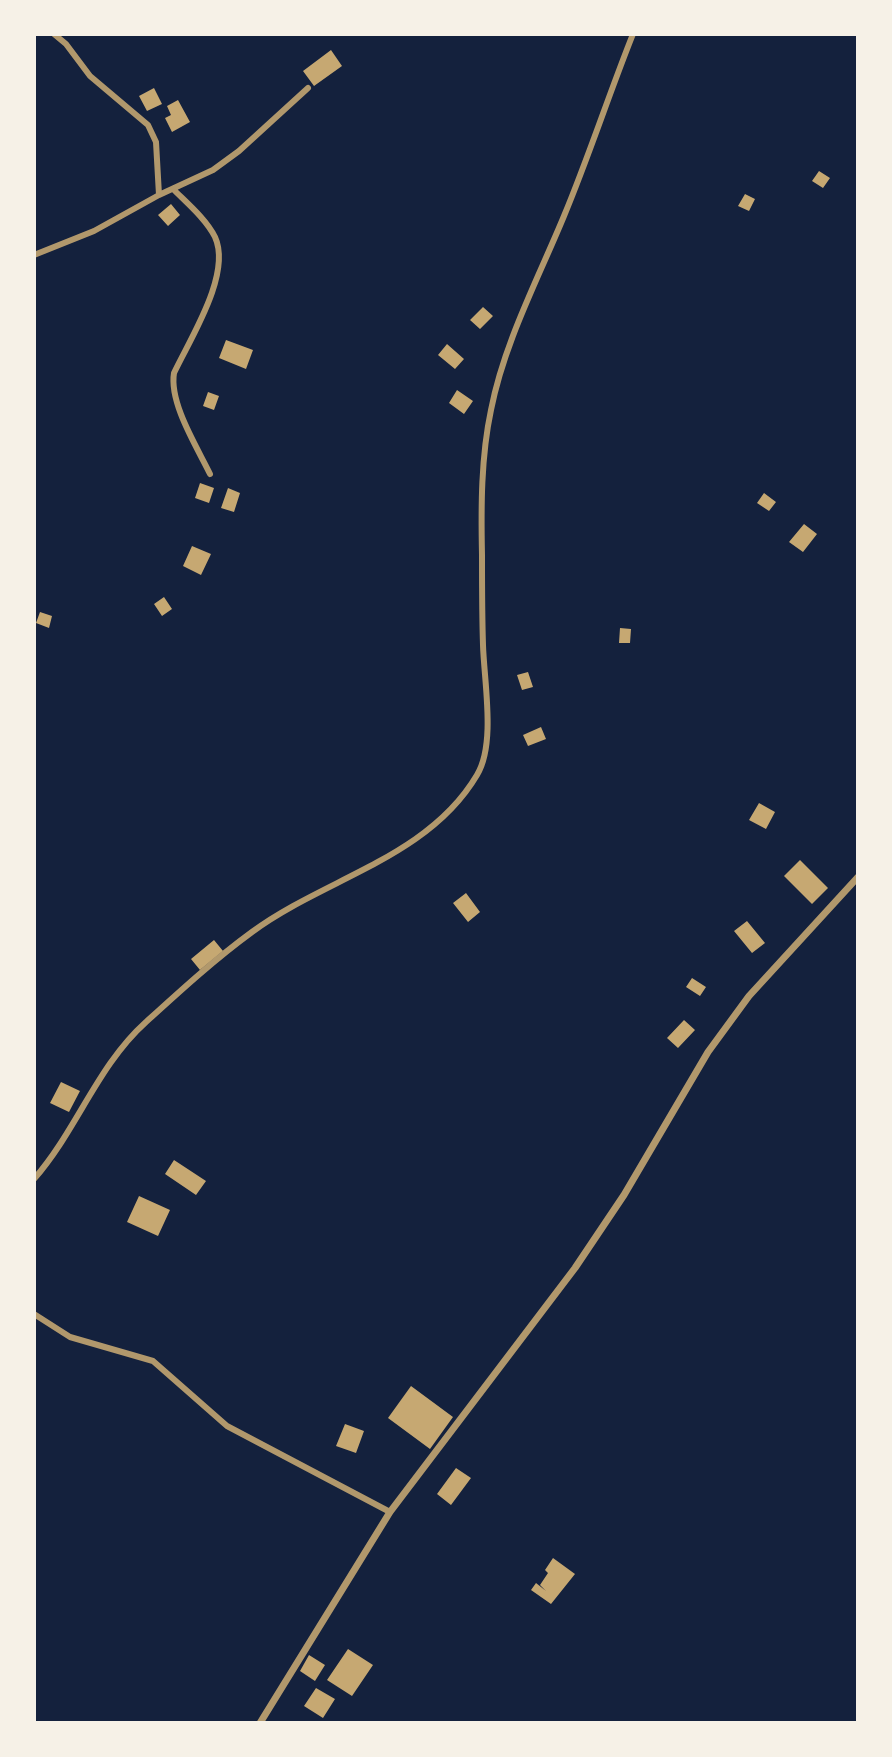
<!DOCTYPE html>
<style>
body{margin:0}
#map{position:relative;width:892px;height:1757px;overflow:hidden;background:#14213d;font-family:"Playfair Display",serif}
canvas{display:block}
.frame{position:absolute;inset:0;border:36px solid #f6f1e7;pointer-events:none}
</style>
<div id="map">
<canvas width="892" height="1757"></canvas>
<div class="frame"></div>
</div>
<script>
const ctx = document.querySelector('canvas').getContext('2d');
ctx.lineJoin = 'round';
function fillPath(path, color) { ctx.fillStyle = color; ctx.fill(path, 'evenodd'); }
function stroke(path, color, width, dash) { ctx.strokeStyle = color; ctx.lineWidth = width; ctx.lineCap = dash ? 'butt' : 'round'; ctx.setLineDash(dash || []); ctx.stroke(path); }
fillPath(new Path2D(`
 M331 50 342 66 314 86 303 71Z
 M154 88 162 104 147 111 139 96Z
 M178 100 190 122 172 132 165 118 171 115 167 106Z
 M819 171 830 178 823 188 812 181Z
 M745 194 755 199 749 211 738 206Z
 M171 204 180 215 168 226 158 215Z
 M483 307 493 316 480 329 470 320Z
 M226 340 253 350 246 369 219 358Z
 M447 344 464 359 455 369 438 355Z
 M457 390 473 401 464 414 449 403Z
 M208 392 219 396 214 410 203 406Z
 M200 483 214 488 209 503 195 498Z
 M228 488 240 493 234 512 221 508Z
 M764 493 776 502 769 511 757 503Z
 M804 524 817 534 803 552 789 542Z
 M192 546 211 554 201 575 183 566Z
 M164 597 172 609 162 616 154 604Z
 M40 612 52 616 49 628 36 623Z
 M620 628 631 629 630 643H619Z
 M528 672 533 687 522 690 517 675Z
 M541 727 546 739 528 746 523 735Z
 M759 803 775 812 766 829 749 820Z
 M800 860 828 888 812 904 784 876Z
 M466 893 480 912 468 922 453 903Z
 M747 921 765 943 752 953 734 931Z
 M214 940 223 951 200 970 191 959Z
 M692 978 706 987 700 996 686 987Z
 M684 1020 695 1030 678 1048 667 1038Z
 M61 1082 80 1091 69 1112 50 1103Z
 M174 1160 206 1181 196 1195 165 1174Z
 M139 1196 170 1210 158 1236 127 1222Z
 M411 1386 453 1417 430 1449 388 1418Z
 M345 1424 364 1431 356 1453 336 1446Z
 M456 1468 471 1478 451 1505 437 1494Z
 M553 1558 575 1574 551 1604 531 1590 536 1583 546 1591 540 1585 548 1573 545 1570Z
 M348 1649 373 1665 352 1696 327 1680Z
 M309 1655 325 1665 315 1681 300 1671Z
 M316 1688 335 1699 323 1718 304 1706Z`), '#c6a872');
stroke(new Path2D(`
 M54 34 66 44 90 76 148 125 156 142 159 195
 M173 189C187 203 206 219 215 237 232 274 190 339 174 373 169 403 197 447 210 474
 M34 255 94 231 159 195 213 170 239 151 308 88
 M34 1179C77 1130 97 1066 146 1022 180 991 215 959 252 932 325 878 428 858 477 775 496 744 484 681 483 645 482 615 482 585 482 555 481 507 481 457 491 410 504 343 538 279 564 216 589 156 609 94 633 34
 M34 1314 70 1337 153 1361 227 1426 390 1512`), '#b1986c', 6);
stroke(new Path2D(`
 M260 1723 390 1512 575 1268 624 1195 708 1052 749 996 858 877`), '#b1986c', 7);
</script>
